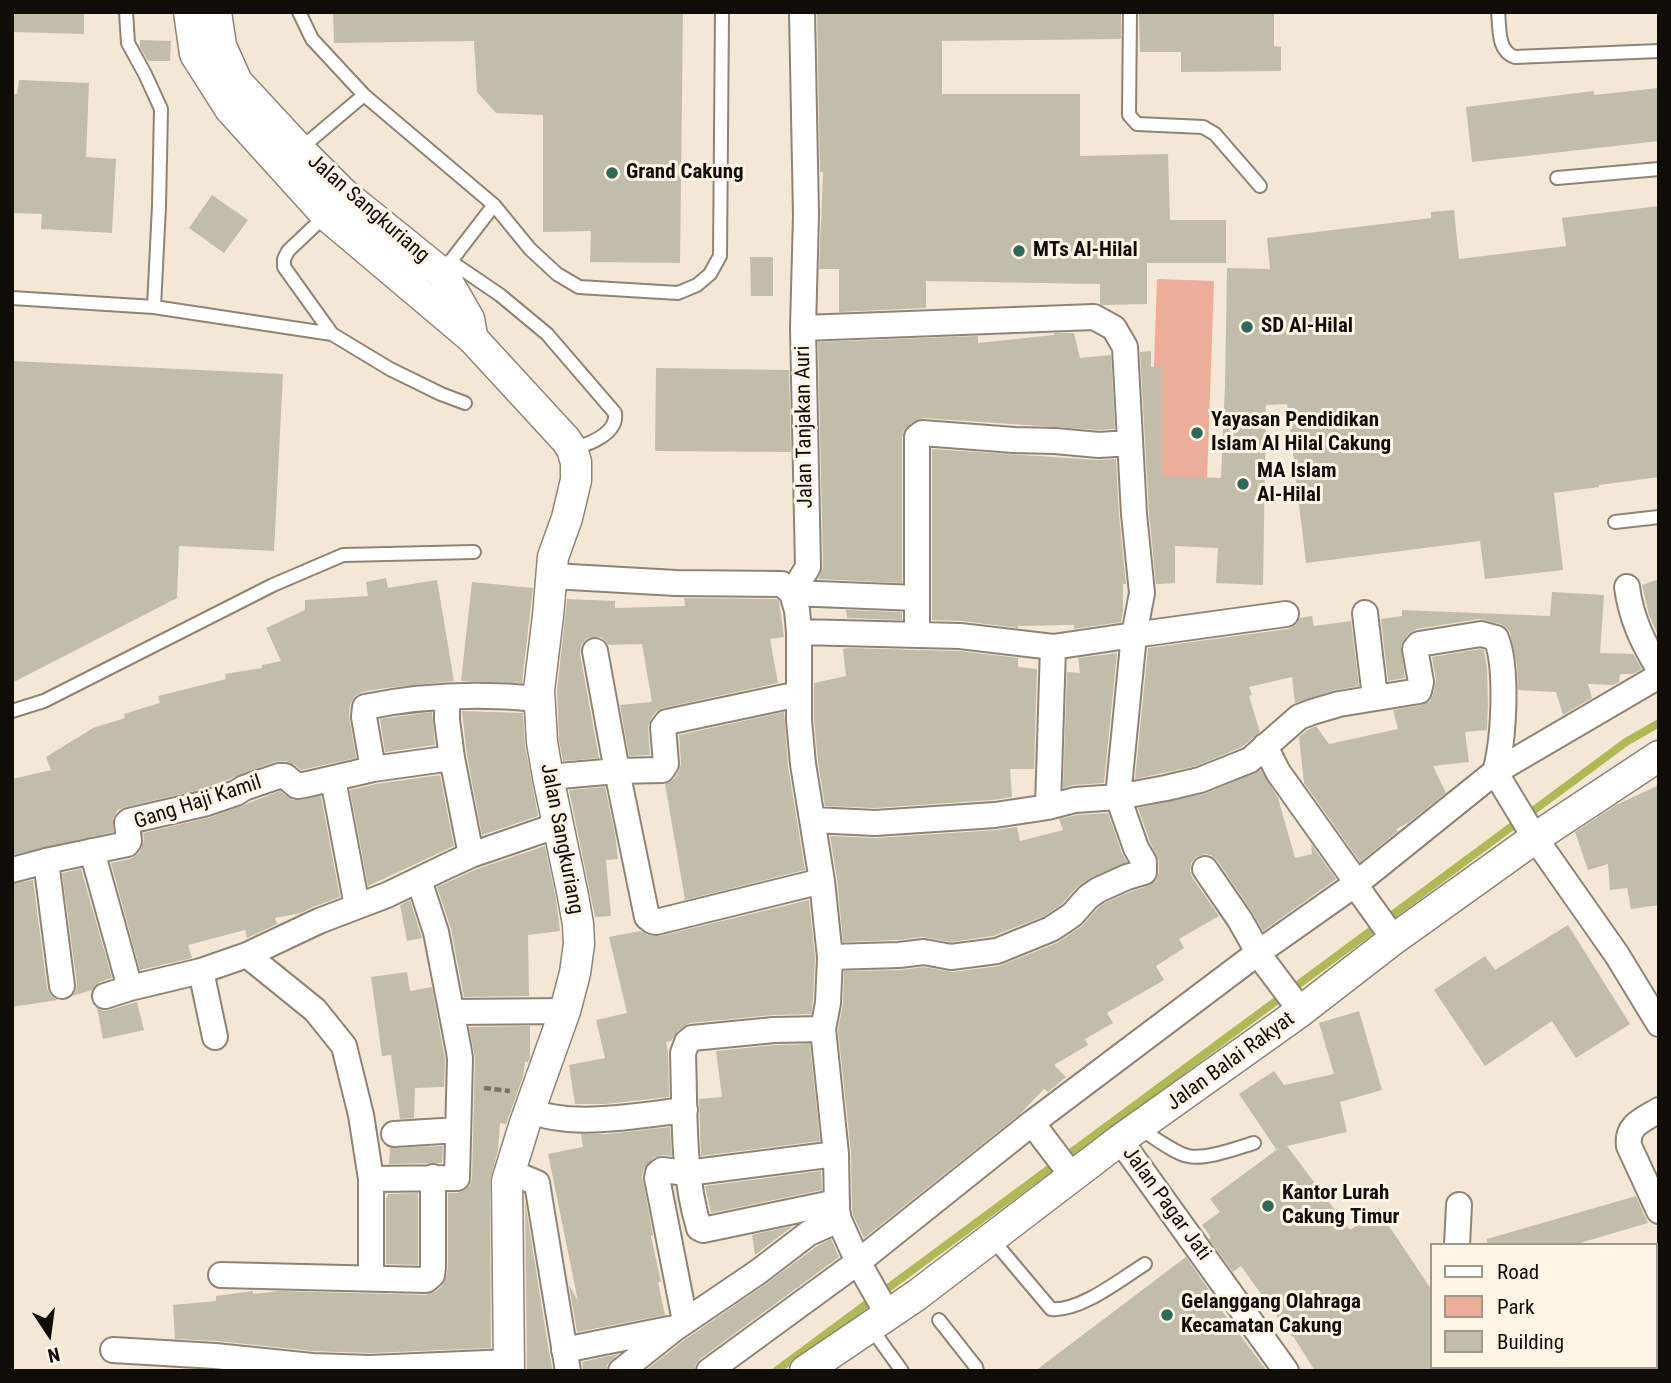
<!DOCTYPE html>
<style>
body{margin:0}
#map{position:relative;width:1671px;height:1383px;overflow:hidden;background:#f4e7d6;font-family:"Roboto Condensed",sans-serif}
canvas{display:block}
.frame{position:absolute;inset:0;border:14px solid #100c07;pointer-events:none}
.legend{position:absolute;left:1430px;top:1243px;width:228px;height:126px;box-sizing:border-box;background:#fff5e7;border:2px solid #9f988d;margin:0;padding:9px 12px;list-style:none;font-size:21px;color:#100c07}
.legend li{display:flex;align-items:center;gap:14px;height:35px}
.legend b{width:35px;border:2px solid #9f988d}
.north{position:absolute;left:14px;top:1299px;width:70px;height:70px;-webkit-text-stroke:5px #fff5e7;paint-order:stroke;rotate:167deg;font-size:19px;font-weight:700;line-height:28px;text-align:center;color:#100c07}
.north::after{content:'';display:block;margin:auto;width:24px;height:32px;background:#100c07;clip-path:polygon(50% 0,100% 100%,50% 72%,0 100%)}
</style>
<div id="map">
<canvas width="1671" height="1383"></canvas>
<div class="frame"></div>
<ul class="legend">
<li><b style="height:9px;background:#fff"></b>Road</li>
<li><b style="height:19px;background:#ecae9a"></b>Park</li>
<li><b style="height:19px;background:#c2bdaa"></b>Building</li>
</ul>
<div class="north">N</div>
</div>
<script>
const ctx = document.querySelector('canvas').getContext('2d');
ctx.lineJoin = 'round';
function fillPath(path, color) { ctx.fillStyle = color; ctx.fill(path, 'evenodd'); }
function stroke(path, color, width, dash) { ctx.strokeStyle = color; ctx.lineWidth = width; ctx.lineCap = dash ? 'butt' : 'round'; ctx.setLineDash(dash || []); ctx.stroke(path); }
function drawText(font, color, halo, rows, align = 'center') {
  ctx.font = font + ' "Roboto Condensed",sans-serif'; ctx.lineWidth = 6; ctx.setLineDash([]); ctx.textBaseline = 'middle'; ctx.strokeStyle = halo; ctx.fillStyle = color; for (const [text, x, y, turn = 0] of rows) {
    ctx.save(); ctx.translate(x, y); ctx.rotate((+turn || 0) * Math.PI / 180); ctx.textAlign = isNaN(turn) ? turn : align; if (halo) ctx.strokeText(text, 0, 0); ctx.fillText(text, 0, 0); ctx.restore();
  }
}
fillPath(new Path2D(`
 M1157 279 1214 281 1207 479 1150 477Z`), '#ecae9a');
stroke(new Path2D(`
 M776 1371 1626 742 1659 723`), '#b1b957', 8);
fillPath(new Path2D(`
 M12 12H84V34L12 32Z
 M333 12H683L680 263 590 262 591 231 543 232V115L496 113 477 92 474 41 334 43Z
 M817 12H1121V39L942 41V94H1080V156L1168 154 1170 220H1226V263H1147V304L1102 305 1100 304V284L926 281V308L839 312V269H819L823 172H820Z
 M1139 12H1274V46L1281 47V71L1181 72V52H1140Z
 M140 40 171 41 170 61H148L140 47Z
 M19 80 89 83 86 157 116 159 112 233 41 229 42 214 12 213V94H17Z
 M1659 88V141L1472 162 1466 107 1594 91V95Z
 M212 195 248 220 224 253 189 228Z
 M1659 206V477L1599 485V487L1554 493 1563 570 1485 579 1480 541 1306 563 1287 404 1266 405 1263 585 1216 583 1218 548 1175 546V583L1156 584 1149 513 1140 352 1151 351V367L1161 366V476L1221 478 1225 385 1227 268 1270 269 1267 238 1431 218V212L1454 210 1459 259 1566 246 1562 218Z
 M750 257H773V296H751Z
 M1054 333H1074L1080 358 1111 355 1115 429 1099 430 923 418 914 421 904 430 902 437V583L818 579 823 567 818 342 978 336V343L1054 335Z
 M12 361 283 374 274 551 179 546 177 598 12 683Z
 M656 368 789 370 791 452 655 451Z
 M932 449 1098 460 1116 459 1119 515 1126 584H1123V611L1121 622 1074 629V625L1018 626V628L962 621 932 620Z
 M386 578 388 588 437 580 454 681 385 688 362 692 355 696 350 705 349 716 356 758 301 770 295 765 286 761 274 762 203 789 125 807 118 810 113 818V832L12 855V779L51 770 46 757 93 728 125 718 124 714 160 703 158 696 226 679 225 674 262 668V665L281 661 266 628 305 610V600L368 596 366 582Z
 M1659 579V638L1649 615 1642 585Z
 M472 582 533 588 522 683 461 681Z
 M1552 592 1604 595 1600 653 1633 654 1642 669 1633 674H1620L1619 682 1613 685 1588 684 1592 698 1563 715 1556 692 1518 690 1517 665 1510 633 1507 628 1500 624 1479 619 1417 629 1408 634 1401 646 1405 678 1388 681 1381 619 1402 616V610L1550 616Z
 M684 598 776 599 779 601 784 637 770 639 778 683 663 708 656 712 651 718 648 727 650 755 629 756 620 705 652 702 642 644 608 645 606 641 601 637H592L586 639 581 645 580 654 599 758 563 761 559 740 557 691 567 599 615 601V608L685 606Z
 M846 610 902 612V620L847 618Z
 M1312 616 1314 626 1351 621 1359 686 1335 690 1295 703 1292 677 1249 687 1252 695 1249 696 1260 732 1242 747 1196 766 1135 779 1148 648 1288 629 1296 625 1300 618Z
 M848 648 959 651 1018 658V667L1037 669 1034 769H1010L1012 797 993 800 875 808 825 806 818 762 814 719V683L846 676 843 649Z
 M1480 649 1484 650 1487 668 1488 704 1487 730 1465 732 1469 762 1433 766 1446 793 1408 823 1396 829 1398 831 1360 862 1304 783 1299 737 1307 730 1316 726 1329 744 1398 729 1393 710 1422 705 1430 701 1433 695 1436 680 1432 657Z
 M1117 653 1104 783 1074 785 1063 788 1067 672 1080 673 1078 658Z
 M462 711 523 713 525 745 538 816 482 835 467 756Z
 M432 712 435 745 385 752 380 719Z
 M784 712 788 766 805 870 685 900 665 784 674 779 679 771 681 763 679 735Z
 M1261 770 1278 798 1295 858 1312 854 1311 844 1336 879 1263 931 1252 912 1217 860 1211 855 1205 854 1196 857 1191 863 1190 871 1192 877 1219 916 1179 939 1184 948 1156 966 1164 980 1107 1013 1113 1023 1085 1039 1088 1045 1054 1065 1066 1077 1048 1092 1044 1089 1020 1114 864 1238 853 1215 852 1208 851 1152 838 1030 843 1004 844 971 900 970 924 967 953 972 999 966 1057 943 1081 927 1098 908 1105 903 1132 891 1148 886 1156 880 1159 872V861L1150 842 1138 808 1204 794Z
 M440 775 454 846 368 886 350 790 376 784Z
 M1659 785V905L1631 909 1627 888 1610 890 1608 864 1588 870 1575 832 1616 805Z
 M605 787 615 834 618 859 606 860 611 916 595 917 569 790Z
 M280 791 293 800 321 796 340 897 313 907 301 913 275 918 277 924 247 938 245 930 188 945 192 958 140 970 111 863 130 859 139 853 144 840 143 833 212 817Z
 M1108 813 1122 853 1127 862 1090 878 1077 887 1062 904 1044 916 993 936 951 942 923 937 898 940 843 942 837 879 830 836 876 838 996 830 1017 827 1020 841 1063 830 1059 819 1077 815Z
 M545 846 556 899 560 931 528 935 529 996 464 997 451 929 437 887 477 869Z
 M81 869 112 978 100 982 95 986 92 990 72 996 76 991 77 984 62 873Z
 M33 880 47 988 51 996 58 1000 12 1007V884Z
 M410 900 422 938 407 941 400 905Z
 M809 900 815 957 813 1001 811 1014 773 1015 690 1023 678 1030 671 1041 666 1042 668 1051 669 1097 605 1104H575L569 1065 605 1058 596 1020 627 1013 609 937 640 931 648 935 660 936Z
 M1568 925 1630 1024 1576 1058 1552 1021 1485 1066 1434 990 1485 956 1495 970Z
 M407 972 410 991 432 987 445 1059 444 1087 415 1088 414 1118 400 1119 391 1055 382 1056 371 977Z
 M137 1002 144 1030 103 1039 97 1008 103 1011 109 1010Z
 M1359 1011 1382 1090 1340 1102 1347 1132 1287 1146 1350 1230 1379 1211 1431 1289V1371H1315L1293 1336 1292 1337 1241 1266 1233 1272 1209 1239 1211 1238 1202 1225 1220 1212 1210 1199 1279 1148 1276 1149 1239 1094 1274 1071 1284 1085 1334 1074 1319 1023Z
 M530 1026V1057L528 1062H525L523 1077 506 1124 500 1123 498 1150 490 1181 491 1348 370 1353 313 1351 217 1341 175 1339 173 1305 216 1301V1296L253 1291V1294L279 1291 426 1295 435 1292 442 1286 446 1278 448 1267V1193H458L465 1190 470 1185 472 1178 475 1058 469 1027Z
 M810 1044 820 1141 701 1156 699 1099 722 1097 716 1051 775 1045Z
 M670 1127 672 1156 663 1155 653 1158 644 1169 642 1176 653 1235 651 1236 661 1282H658L665 1315 577 1332 569 1285 578 1301 548 1154 583 1147 581 1134H607Z
 M443 1146 442 1163 389 1164 390 1148Z
 M821 1171 822 1190 711 1213 705 1186Z
 M418 1193V1265L386 1264V1198H387L388 1194Z
 M1636 1196 1648 1223 1573 1245H1487V1239Z
 M525 1201 549 1352 553 1371H527Z
 M793 1226 755 1255 752 1235Z
 M831 1239 839 1257 700 1359 696 1364 694 1371H645L683 1341 766 1284 817 1246Z
 M1186 1257 1209 1290 1207 1291 1267 1371H1035Z
 M618 1354 607 1365 606 1371H583L582 1362Z`), '#c2bdaa');
const service = new Path2D(`
 M126 12 128 43 145 74 161 109 159 206 154 307
 M299 12 312 39 364 95 494 205 530 249 557 274 579 287 678 293 697 285 710 274 720 256 722 12
 M1130 12 1129 115 1137 124 1203 127 1215 134 1260 186
 M1498 12C1500 29 1497 51 1515 57L1659 51
 M300 149 364 95
 M1557 178 1659 169
 M325 216 288 251 284 259V267L332 334 390 369 441 394 465 403
 M450 261 500 295 547 334 615 413C618 434 589 444 573 449
 M447 266 494 205
 M12 298 154 307 332 334
 M1615 522 1659 517
 M12 711 44 701 273 585 343 555 474 552
 M1139 1128C1152 1136 1174 1153 1188 1156 1206 1160 1237 1148 1254 1143
 M992 1239 1051 1309C1080 1312 1121 1279 1145 1264
 M939 1320 976 1367 977 1371
 M871 1328 902 1371`);
const minor = new Path2D(`
 M803 328 1094 317 1114 328 1125 347 1134 514 1142 593 1134 635 1286 614
 M552 576 676 583 782 584 792 593
 M1627 587C1631 618 1643 643 1659 669
 M792 593 797 610 799 632V720L803 764 822 881 830 957 828 1003 823 1029 836 1154 837 1210 839 1220 858 1262 888 1315
 M792 593 808 567 803 328 806 215 802 12
 M792 593 917 598
 M1365 613 1375 697
 M799 632 960 636 1053 647 1134 635 1118 797 1136 848 1144 862V872L1127 877 1098 890 1088 897 1072 915 1051 929 997 951 951 957 924 952 899 955 830 957
 M917 635V437L922 433 1014 440 1055 441 1099 445 1130 443
 M595 651 617 771 647 917 652 921 656 922 822 881
 M1265 746 1278 772 1357 883 1361 893 1394 939
 M452 758 471 855
 M373 769 364 717 365 707C423 695 481 693 539 699
 M548 777 617 771 662 770 666 764 663 727 667 722 799 694
 M333 779 357 906
 M1048 807 1053 647
 M813 820 875 823 995 815 1048 807 1075 800 1118 797 1166 788 1200 780 1250 760 1299 717 1312 712 1339 704 1419 691 1421 682 1415 649 1419 644 1481 634 1496 638C1508 667 1504 741 1495 772L1535 838 1617 955 1659 1024
 M92 851 130 988
 M46 861 62 986
 M1205 869 1240 920 1262 959 1301 1011
 M12 870 46 861 127 844 129 841 127 823 129 821 207 803 236 793 244 788 279 776H285L297 786 304 785 373 769 452 758 447 720V697
 M247 955 315 1010 344 1046 361 1115 371 1179V1278
 M201 971 215 1037
 M105 996 130 988 201 971 247 955 319 921 387 895 447 866 471 855 544 830 558 827
 M452 1012 565 1011
 M823 1029 774 1030 692 1038 687 1042 683 1053C685 1112 682 1172 699 1228L703 1230 837 1202
 M530 1110C569 1129 642 1115 685 1110
 M1659 1110C1643 1120 1626 1125 1629 1146L1659 1211
 M1032 1123 1073 1177
 M394 1134 458 1130
 M1120 1140 1286 1371
 M509 1175 525 1178 537 1183 568 1371
 M371 1179 457 1178 460 1058 458 1046 436 932 419 880
 M1457 1245 1459 1205
 M221 1275 426 1280 432 1275 433 1267V1177
 M1655 1304 1659 1303
 M685 1321 657 1178 658 1173 662 1170 687 1173 836 1154
 M113 1350 215 1356 312 1366 370 1368 510 1362
 M564 1350 669 1329
 M1482 1367 1484 1371
 M621 1371 674 1329 758 1272 809 1233 839 1220
 M709 1371 858 1262 1032 1123 1259 952 1357 883 1495 772 1659 676`);
const tertiary = new Path2D(`
 M189 12 195 54 230 109 326 215 473 339 566 440 572 449 576 462V480L567 518 553 557 548 616 539 690 542 742 548 777 573 896 578 924 579 944 575 973 565 1011 525 1123 507 1181 509 1371
 M216 12 221 46 237 82 300 150 344 194 443 274 469 319 472 335
 M805 1371 917 1295 1120 1140 1301 1011 1394 939 1535 838 1659 756`);
stroke(service, '#8f8474', 16);
stroke(minor, '#8f8474', 28);
stroke(tertiary, '#8f8474', 33);
stroke(new Path2D(`
 M484 1088 510 1091`), '#7b7368', 4.5, [7, 3.5]);
stroke(service, '#fff', 12);
stroke(minor, '#fff', 24);
stroke(tertiary, '#fff', 30);
for (const [x, y, r, color] of [
 [612,173,7,"#2e6b57"],
 [1019,251,7,"#2e6b57"],
 [1247,327,7,"#2e6b57"],
 [1197,433,7,"#2e6b57"],
 [1243,484,7,"#2e6b57"],
 [1268,1206,7,"#2e6b57"],
 [1167,1315,7,"#2e6b57"]
]) { const dot = new Path2D(); dot.arc(x, y, r, 0, 2 * Math.PI); ctx.fillStyle = color; ctx.fill(dot); stroke(dot, '#fff5e7', 2.5); }
drawText('bold 21px', '#100c07', '#fff5e7', [
 ["Grand Cakung",626,173],
 ["MTs Al-Hilal",1033,251],
 ["SD Al-Hilal",1261,327],
 ["Yayasan Pendidikan",1211,421],
 ["Islam Al Hilal Cakung",1211,445],
 ["MA Islam",1257,472],
 ["Al-Hilal",1257,496],
 ["Kantor Lurah",1282,1194],
 ["Cakung Timur",1282,1218],
 ["Gelanggang Olahraga",1181,1303],
 ["Kecamatan Cakung",1181,1327]
], 'left');
drawText('21px', '#100c07', '#fff5e7', [
 ["Jalan Sangkuriang",368,209,41],
 ["Jalan Tanjakan Auri",805,427,-91],
 ["Gang Haji Kamil",198,803,-18],
 ["Jalan Sangkuriang",561,839,79],
 ["Jalan Balai Rakyat",1231,1062,-36],
 ["Jalan Pagar Jati",1166,1204,54]
]);
</script>
